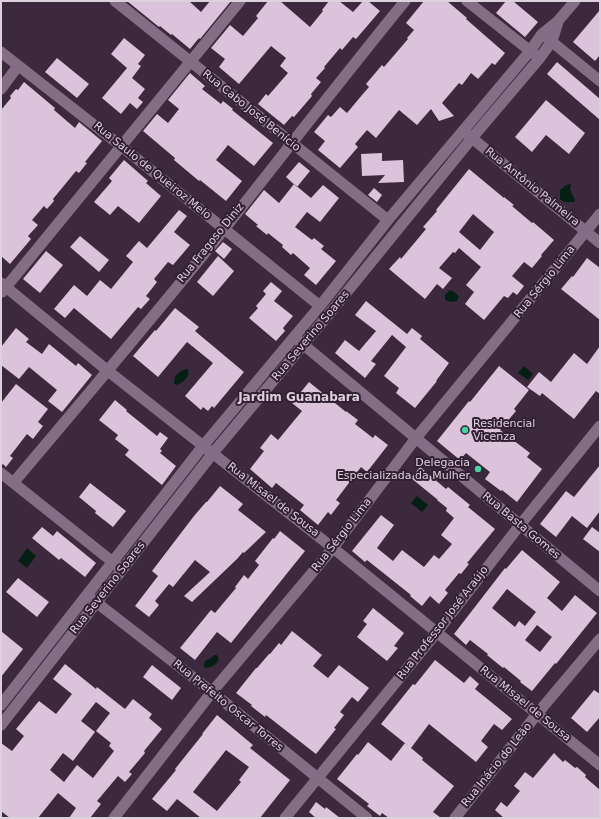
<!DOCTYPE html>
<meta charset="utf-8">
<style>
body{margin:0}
#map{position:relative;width:601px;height:819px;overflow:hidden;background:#3d293d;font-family:"DejaVu Sans",sans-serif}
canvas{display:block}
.frame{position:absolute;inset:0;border:2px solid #ded1de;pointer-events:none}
</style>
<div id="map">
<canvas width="601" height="819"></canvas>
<div class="frame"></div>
</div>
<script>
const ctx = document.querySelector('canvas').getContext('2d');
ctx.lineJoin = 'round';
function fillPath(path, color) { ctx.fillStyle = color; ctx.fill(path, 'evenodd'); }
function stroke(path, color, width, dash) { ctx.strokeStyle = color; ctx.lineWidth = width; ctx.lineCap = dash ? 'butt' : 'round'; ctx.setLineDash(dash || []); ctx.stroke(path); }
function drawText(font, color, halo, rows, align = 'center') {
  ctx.font = font + ' "DejaVu Sans",sans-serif'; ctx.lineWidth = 4; ctx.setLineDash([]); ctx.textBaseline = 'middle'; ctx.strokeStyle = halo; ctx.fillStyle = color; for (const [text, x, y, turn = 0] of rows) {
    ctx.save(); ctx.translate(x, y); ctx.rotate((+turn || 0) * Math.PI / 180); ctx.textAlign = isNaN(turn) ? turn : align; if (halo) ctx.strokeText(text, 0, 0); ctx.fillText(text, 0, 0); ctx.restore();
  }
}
fillPath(new Path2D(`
 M571 184 570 189 575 200 574 202H564L560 199V190L566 185Z
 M450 290C454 291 457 294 459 297L457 301C452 302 449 303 445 299V295Z
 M524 366 533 374 528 380 518 373Z
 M186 369H188C190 377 184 382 177 385L174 384C174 375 178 372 186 369Z
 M417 496 428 505 422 512 411 503Z
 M27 548 36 556 27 568 18 561Z
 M214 655H216L218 656C220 664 213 666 208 668L204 667V664L205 661 211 658Z`), '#051f15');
fillPath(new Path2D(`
 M127 1H189L201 12 210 1H231L200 39 199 38 190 49 172 34 171 35 160 26 159 27Z
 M268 1H280L310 27 323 11 322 10 329 1H339L353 12 363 1H368L380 11 356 39 353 37 342 50 340 48 324 67 325 68 316 78 321 82 311 94 312 96 294 117 292 116 284 125 258 104 266 94 268 96 288 73 280 66 286 58 271 46 239 84 219 67 225 59 211 48 230 25 243 36 258 18 256 16Z
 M424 1H447L467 18 466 19 505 53 495 65 492 63 478 79 471 73 462 85 459 83 442 103 454 116 439 121 431 109 417 125 399 110 376 138 367 130 355 144 358 147 340 168 318 150 325 141 314 132 328 115 331 117 340 107 347 113 362 95 369 87 366 84 382 65 384 67 408 39 407 38 414 30 406 23Z
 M506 1H513L538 22 525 37 496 13Z
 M600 10V55L595 61 573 42Z
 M124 38 145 55 138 64 141 66 132 78 145 89 138 98 143 102 137 109 130 103 121 114 102 98 127 68 111 54Z
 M57 58 89 84 77 98 45 72Z
 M557 62 600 99V120L547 74Z
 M190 73 205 86 202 89 221 104 223 101 233 109 232 110 273 143 254 166 228 145 216 160 242 181 226 201 200 180 199 181 174 160 175 158 143 131 157 114 168 123 179 109 168 100Z
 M24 82 55 108 54 110 75 128 79 122 102 141 85 162 87 163 79 173 76 171 53 199 54 201 47 209 44 206 32 220 38 225 28 236 31 239 10 264 1 256V110L11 98 10 96 16 89 18 90Z
 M546 100 585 133 569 154 546 135 532 152 515 137Z
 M382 153V161L403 160 404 182 378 183 385 175 362 176 361 154Z
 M124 160 148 181 146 183 161 196 139 223 118 206 110 215 94 202 112 181 109 178Z
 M299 162 310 171 297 187 286 177Z
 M469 169 504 198V197L514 205 512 206 532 223 533 222 554 240 541 255 542 256 532 268 524 262 512 276 524 286 517 295 513 292 508 298 504 296 484 320 465 304 474 292 466 285 481 267 459 248 455 253 453 252 439 268 452 278 443 289 437 284 425 299 389 269 400 257 401 259 426 229 423 227 437 211 436 210ZM473 214 494 232 480 250 459 232Z
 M294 184 311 198 323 185 339 198 320 222 307 212 295 227 312 240 314 238 324 246 321 249 336 261 316 285 304 275 310 268 293 253 291 255 282 247 283 245 268 233 267 235 256 226 258 225 245 214 264 190 279 203Z
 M374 188 382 195 377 202 368 195Z
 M179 210 187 216 174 232 190 245 173 265 168 262 154 279 157 282 146 296 150 299 141 309 138 307 111 339 74 308 65 318 54 309 74 285 87 296 100 280 111 289 133 262 126 256 139 241 147 248Z
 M80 236 109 260 99 272 70 247Z
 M223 242 232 249 224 259 215 251Z
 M46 251 63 265 40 293 23 279Z
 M218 256 234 271 213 296 197 282Z
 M587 258 600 268V320L561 289 572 276 573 277Z
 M271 282 282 291 274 301 293 316 283 328 285 331 276 341 249 318 258 308 256 306 266 294 263 291Z
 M366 301 407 334 412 328 422 336 420 339 449 363 436 381H437L415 408 396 393 399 388 384 376 406 347 392 335 371 361 376 364 365 378 335 353 345 340 359 351 376 331 355 315Z
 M175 308 199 327 195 331 244 372 214 408 212 406 208 411 203 407 201 410 185 396 213 363 187 342 158 377 133 356 155 330 156 331Z
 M16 328 29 339 26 342 42 354 49 344 76 366 78 363 92 375 62 412 48 401 57 390 29 367 19 379 1 365V347Z
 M600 346V394L596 391 574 419 542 393 540 396 527 387 539 372 551 382 574 353 587 364Z
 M499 366 529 390 514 409 516 411 500 430 530 453 527 457 542 469 517 502 502 490 501 491 485 479 490 472 466 453 460 460 437 441 469 401 470 402Z
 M309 382 346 412V411L358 420 355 424 373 438 375 435 388 445 367 472 361 467 336 500 340 503 331 515 328 512 318 525 300 510 304 505 276 483 272 488 250 469 264 451 260 448 271 434 278 440 302 411 292 403Z
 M16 384 48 409 38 422 43 426 33 439 27 434 10 456 13 458 6 467 3 464 1 466V403Z
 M115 400 127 410 126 411 157 436 160 432 168 438 160 449 162 451 160 453 176 466 162 485 125 455 129 450 115 439 118 435 99 420Z
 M600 465V511L587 528 572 516 556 537 540 524 566 491 574 497Z
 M420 467 446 489 448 487 470 505 468 507 495 529 467 563 469 564 461 574 459 573 445 590 448 593 439 604 430 596 422 606 410 596 411 595 367 560 365 562 352 551 381 515 394 525 377 548 393 561 402 550 424 567 434 555 439 559 452 544 441 535 454 518 446 511 447 508 437 500H438L411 478Z
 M90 483 126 511 113 527 95 513 96 511 79 497Z
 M220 486 243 504 238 510 266 532 244 553 243 552 237 559 192 602 184 596 210 572 195 560 173 587 169 584 155 601 159 605 149 617 135 606 158 576 152 571 194 516 206 502H207Z
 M42 527 53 536 57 531 96 563 85 577 61 558 59 560 32 538Z
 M592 527 600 533V552L583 539Z
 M280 531 305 551 231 643 217 632 195 660 180 648 211 610 215 613 236 588 235 587 244 575 248 579 259 565 255 561 273 538 274 539Z
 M522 550 560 582 547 598 562 611 575 595 597 613 556 664 555 663 532 691 520 682 521 681 504 667 503 668 487 655 488 654 470 640 466 645 454 634 505 568 506 569ZM507 589 536 612 525 626 519 621 515 627 492 608ZM537 625 552 637 540 652 525 640Z
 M18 578 49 602 37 617 6 592Z
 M373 608 404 633 394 646 398 648 387 661 357 637 367 624 363 621Z
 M1 631 23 649 1 677Z
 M292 631 322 655 313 666 328 678 339 665 369 688 358 702 352 697 340 712 344 715 334 728 336 729 316 754 266 715 265 717 251 706 252 705 236 693 256 668H257L269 654H270L279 643 281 645Z
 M435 660 464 683 470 676 479 684 475 689 512 719 502 730 494 724 481 741 488 747 476 762 429 724 411 748 381 724 413 684 415 685Z
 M65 664 96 689 97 687 125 709 133 699 152 714 149 718 162 729 144 751 145 753 129 772 132 774 125 782 118 776 97 801 101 804 90 818H69L76 808 58 793 38 818H10L1 811V743L12 751 24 736 16 729 39 701 56 714 72 694 53 679ZM96 702 110 713 96 731 111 743 109 746 114 751 93 778 77 765 64 782 50 770 63 753 73 761 95 732 81 721Z
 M152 665 181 688 172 700 143 677Z
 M594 690 600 694V717L587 732 571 718Z
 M217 715 253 745 250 748 290 780 260 818H201L177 799 167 811 152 799 176 770 175 769 203 734H202ZM226 750 249 767 239 780 241 782 217 811 193 792Z
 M368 742 391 761 405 743 423 758 422 760 454 786 433 812 441 818H389L382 813 380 816 367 806 369 804 337 779 357 754 358 755Z
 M554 753 563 762 565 760 575 768 577 767 586 775 585 777 600 790V818H504L495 810 501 802 507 807 520 791 514 786 525 772 533 778Z
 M316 802 325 809 326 807 340 818H316L309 812Z`), '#dbc3dc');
stroke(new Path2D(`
 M115 1 388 220
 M467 1 534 54
 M546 37 600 81
 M1 52 121 146 320 306
 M1 89 18 66
 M467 134 600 243
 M1 283 108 371 333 548 600 765
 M2 292 240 1
 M299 341 600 591
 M1 473 119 567
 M14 482C85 398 156 314 225 228 285 152 344 76 405 1
 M92 599 212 692 367 818
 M1 705 203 446 320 306 388 220 530 51 542 34 558 21 575 1
 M1 725 213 453 329 314 472 138 539 59 552 41 558 22
 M114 818 212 692 333 548 416 438 600 214
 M285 818 437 632 520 525 600 426
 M455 818 537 714 600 639`), '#846e85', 11);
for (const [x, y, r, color] of [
 [465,430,4,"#43d4a0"],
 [478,469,4,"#43d4a0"]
]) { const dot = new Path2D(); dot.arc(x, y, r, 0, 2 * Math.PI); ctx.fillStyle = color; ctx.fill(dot); stroke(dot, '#321f33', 1.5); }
drawText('11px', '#ded1de', '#321f33', [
 ["Rua Cabo José Benício",251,111,39],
 ["Rua Saulo de Queiroz Melo",152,171,39],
 ["Rua Antônio Palmeira",532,187,39],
 ["Rua Fragoso Diniz",211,243,-51],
 ["Rua Sérgio Lima",545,282,-51],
 ["Rua Severino Soares",311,336,-50],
 ["Rua Misael de Sousa",273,500,38],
 ["Rua Basta Gomes",521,526,40],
 ["Rua Sérgio Lima",342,535,-52],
 ["Rua Severino Soares",108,588,-52],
 ["Rua Professor José Araújo",443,623,-52],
 ["Rua Misael de Sousa",525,704,39],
 ["Rua Prefeito Oscar Torres",228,706,39],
 ["Rua Inácio do Leão",497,765,-51]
]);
drawText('11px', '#ded1de', '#321f33', [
 ["Residencial",473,424],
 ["Vicenza",473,437],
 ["Delegacia",470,463,"right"],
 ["Especializada da Mulher",470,476,"right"]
], 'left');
drawText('bold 12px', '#ded1de', '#321f33', [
 ["Jardim Guanabara",299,398]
]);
</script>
